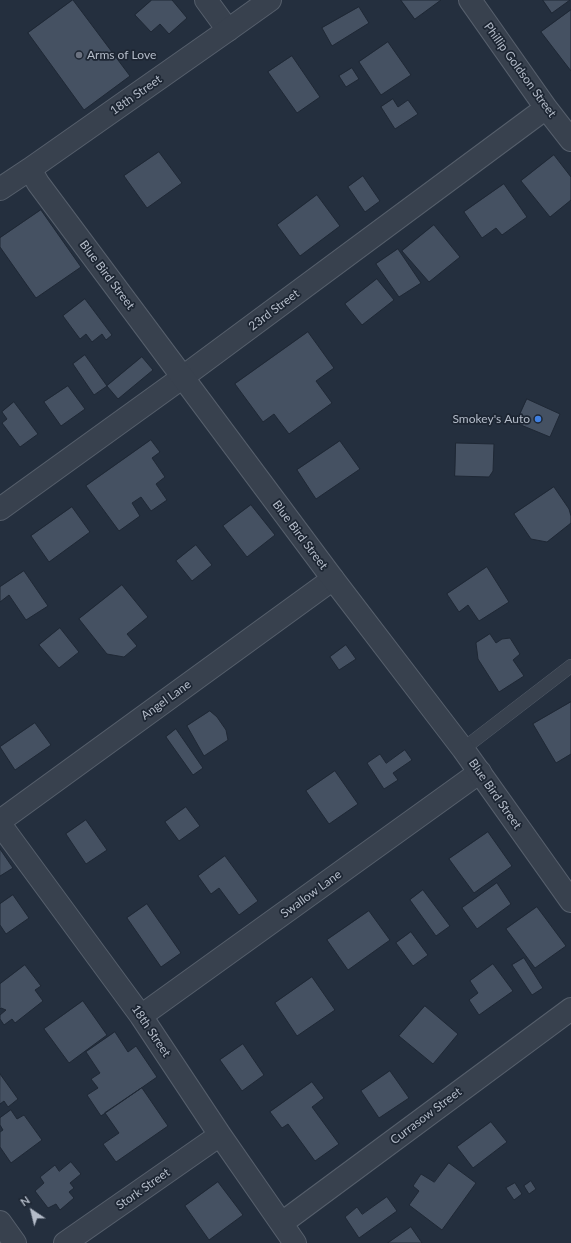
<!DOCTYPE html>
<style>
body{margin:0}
#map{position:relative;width:571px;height:1243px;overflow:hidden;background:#242f3e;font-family:Lato,sans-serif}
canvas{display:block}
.north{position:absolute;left:12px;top:1191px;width:40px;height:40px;-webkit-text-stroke:3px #1d2633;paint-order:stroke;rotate:325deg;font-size:11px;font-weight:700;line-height:16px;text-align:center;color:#b4bcc9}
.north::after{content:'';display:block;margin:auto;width:14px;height:18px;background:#b4bcc9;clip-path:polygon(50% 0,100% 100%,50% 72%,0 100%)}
</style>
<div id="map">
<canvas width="571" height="1243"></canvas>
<div class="north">N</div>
</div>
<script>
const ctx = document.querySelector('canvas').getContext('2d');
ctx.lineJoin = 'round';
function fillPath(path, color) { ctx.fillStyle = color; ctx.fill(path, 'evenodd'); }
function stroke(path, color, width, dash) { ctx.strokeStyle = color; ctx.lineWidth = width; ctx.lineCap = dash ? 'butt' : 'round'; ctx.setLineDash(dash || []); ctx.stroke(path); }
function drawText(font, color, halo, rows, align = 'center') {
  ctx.font = font + ' Lato,sans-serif'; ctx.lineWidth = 3.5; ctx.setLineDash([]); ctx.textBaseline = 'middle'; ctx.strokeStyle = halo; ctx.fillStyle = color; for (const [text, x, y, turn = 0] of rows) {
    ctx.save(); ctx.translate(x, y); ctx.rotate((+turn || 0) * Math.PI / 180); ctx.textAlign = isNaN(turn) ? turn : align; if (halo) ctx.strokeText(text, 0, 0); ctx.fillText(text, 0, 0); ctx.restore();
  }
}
const building = new Path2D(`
 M73 0 130 76 84 110 28 33Z
 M152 0H172L187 18 169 34 160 24 151 32 135 15Z
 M401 0H441L415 19Z
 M543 0H570L552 13Z
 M359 7 369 23 332 46 322 28Z
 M571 10V71L541 32Z
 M388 42 411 75 381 95 359 62Z
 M292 56 320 97 297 113 268 72Z
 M352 68 359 79 346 87 339 76Z
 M393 99 398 107 408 100 418 114 395 129 381 107Z
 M159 152 182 183 147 208 124 176Z
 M554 155 571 177V200L550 217 521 181Z
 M363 176 380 201 365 212 348 187Z
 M504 184 527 217 502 235 496 228 482 238 464 212Z
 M317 195 340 226 300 256 277 225Z
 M41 210 81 267 36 298 0 247V238Z
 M434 225 460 257 429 282 402 251Z
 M398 249 421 283 399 297 376 264Z
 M377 279 394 300 362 325 345 304Z
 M85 299 112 335 106 340 102 334 92 342 86 334 80 339 63 316Z
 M308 332 334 368 316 381 332 403 289 434 274 414 263 422 235 384Z
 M85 355 107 386 94 395 73 364Z
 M142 357 153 370 118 399 107 386Z
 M68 386 85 409 61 426 44 402Z
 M527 399 560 414 550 437 516 423Z
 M14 402 38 434 20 447 2 423 7 419 2 412Z
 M151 440 160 452 152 458 165 477 156 484 167 500 151 511 141 497 132 503 140 516 119 531 86 486Z
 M340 441 360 469 316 499 297 470Z
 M456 443 494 444 493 471 489 477 455 476Z
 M554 487 569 509 571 516V523L547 542 531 539 514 514Z
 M251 505 275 535 247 557 223 526Z
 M72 507 90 532 49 562 31 536Z
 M196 545 212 565 192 581 176 561Z
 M487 567 509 602 479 621 468 605 459 612 447 594Z
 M24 571 48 606 26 620 9 595 0 602V587Z
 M122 585 148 617 127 634 137 646 124 657 107 654 79 619Z
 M60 628 79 652 59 668 39 645Z
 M490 634 496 643 502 639 510 638 520 654 513 660 524 676 499 692 478 659 476 643Z
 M346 645 356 659 339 670 330 657Z
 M571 702V754L556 763 533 724Z
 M210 711 217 717 226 730 228 740 204 756 187 726Z
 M35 723 51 745 15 770 0 747Z
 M176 729 203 768 193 775 166 737Z
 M405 750 412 760 393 773 398 780 384 789 367 763 380 754 386 763Z
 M335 771 358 804 329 824 306 791Z
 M186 807 200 826 179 841 165 822Z
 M86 820 107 850 86 864 66 834Z
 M488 832 512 866 474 893 449 859Z
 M0 849 13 868 0 876Z
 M225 856 258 901 239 915 219 888 211 894 198 876Z
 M497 883 511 904 477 929 462 908Z
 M423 890 450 926 436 936 410 900Z
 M13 895 29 918 6 934 0 925V904Z
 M147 904 181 953 161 967 127 918Z
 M537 907 566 946 535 968 506 929Z
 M369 911 390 940 348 970 327 940Z
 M411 932 428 955 413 966 396 943Z
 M524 958 543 988 532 995 512 965Z
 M493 964 513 991 479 1015 469 1000 478 993 470 981Z
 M25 965 41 986 35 990 43 1001 15 1023 12 1019 4 1025 0 1019V1015L6 1010 1 1008 0 1009V984Z
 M312 977 335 1010 297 1036 275 1003Z
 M83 1001 107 1035 69 1063 44 1029Z
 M425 1006 458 1034 433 1064 399 1036Z
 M115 1032 128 1052 136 1046 157 1077 101 1116 87 1095 98 1088 91 1079 100 1073 86 1052Z
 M243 1044 264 1075 242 1091 220 1060Z
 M390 1071 409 1098 379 1118 361 1091Z
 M0 1074 18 1099 8 1107 4 1101 0 1104Z
 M312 1082 324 1098 312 1107 339 1144 315 1161 288 1124 282 1128 270 1112Z
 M142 1088 168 1126 116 1162 103 1144 119 1133 105 1113Z
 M11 1110 17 1119 24 1115 42 1140 11 1163 0 1147V1132L3 1130 0 1125V1118Z
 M491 1122 507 1142 473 1168 457 1147Z
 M71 1162 81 1174 70 1183 74 1188 69 1192 74 1198 60 1210 56 1204 48 1208 35 1191 44 1183 40 1177 55 1165 59 1171Z
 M449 1163 476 1183 442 1230 409 1205 419 1191 413 1186 421 1174 434 1182Z
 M531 1181 536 1189 529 1194 524 1186Z
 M218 1182 243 1215 209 1240 185 1206Z
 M515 1183 522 1194 514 1200 506 1188Z
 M387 1197 397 1211 359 1238 345 1217 357 1207 362 1214Z
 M411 1227 422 1243H388Z`);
fillPath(building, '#455162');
stroke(building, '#1f2835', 1);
const service = new Path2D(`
 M463 749 571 666`);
const minor = new Path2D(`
 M206 0 228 30
 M470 0 546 108 571 140
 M0 509 183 377 546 108
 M0 821 333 579
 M0 824 141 1016 220 1135 295 1243
 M141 1016 480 772
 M0 1222 15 1243
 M282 1223 571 1009
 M65 1243 220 1135`);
const tertiary = new Path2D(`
 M30 169 38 183 333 579 463 749 571 901
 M0 189 30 169 228 30 270 0`);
stroke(service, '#565f6c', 14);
stroke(minor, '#565f6c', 24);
stroke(tertiary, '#565f6c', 24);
stroke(service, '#38414e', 13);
stroke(minor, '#38414e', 22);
stroke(tertiary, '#38414e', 22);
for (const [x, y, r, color] of [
 [79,55,4,"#6b7280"],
 [538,419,4,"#3f7fe0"]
]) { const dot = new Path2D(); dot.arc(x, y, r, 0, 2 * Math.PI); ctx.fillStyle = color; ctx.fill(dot); stroke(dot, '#1d2633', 1.5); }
drawText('12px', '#b4bcc9', '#1d2633', [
 ["Arms of Love",87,55],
 ["Smokey's Auto",530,419,"right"]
], 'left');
drawText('12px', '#b4bcc9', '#1d2633', [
 ["Phillip Goldson Street",520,70,54],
 ["18th Street",136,95,-35],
 ["Blue Bird Street",107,275,53],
 ["23rd Street",274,310,-37],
 ["Blue Bird Street",300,535,53],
 ["Angel Lane",166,700,-36],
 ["Blue Bird Street",495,794,55],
 ["Swallow Lane",311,894,-36],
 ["18th Street",151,1031,56],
 ["Currasow Street",426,1116,-37],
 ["Stork Street",143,1189,-35]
]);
</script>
